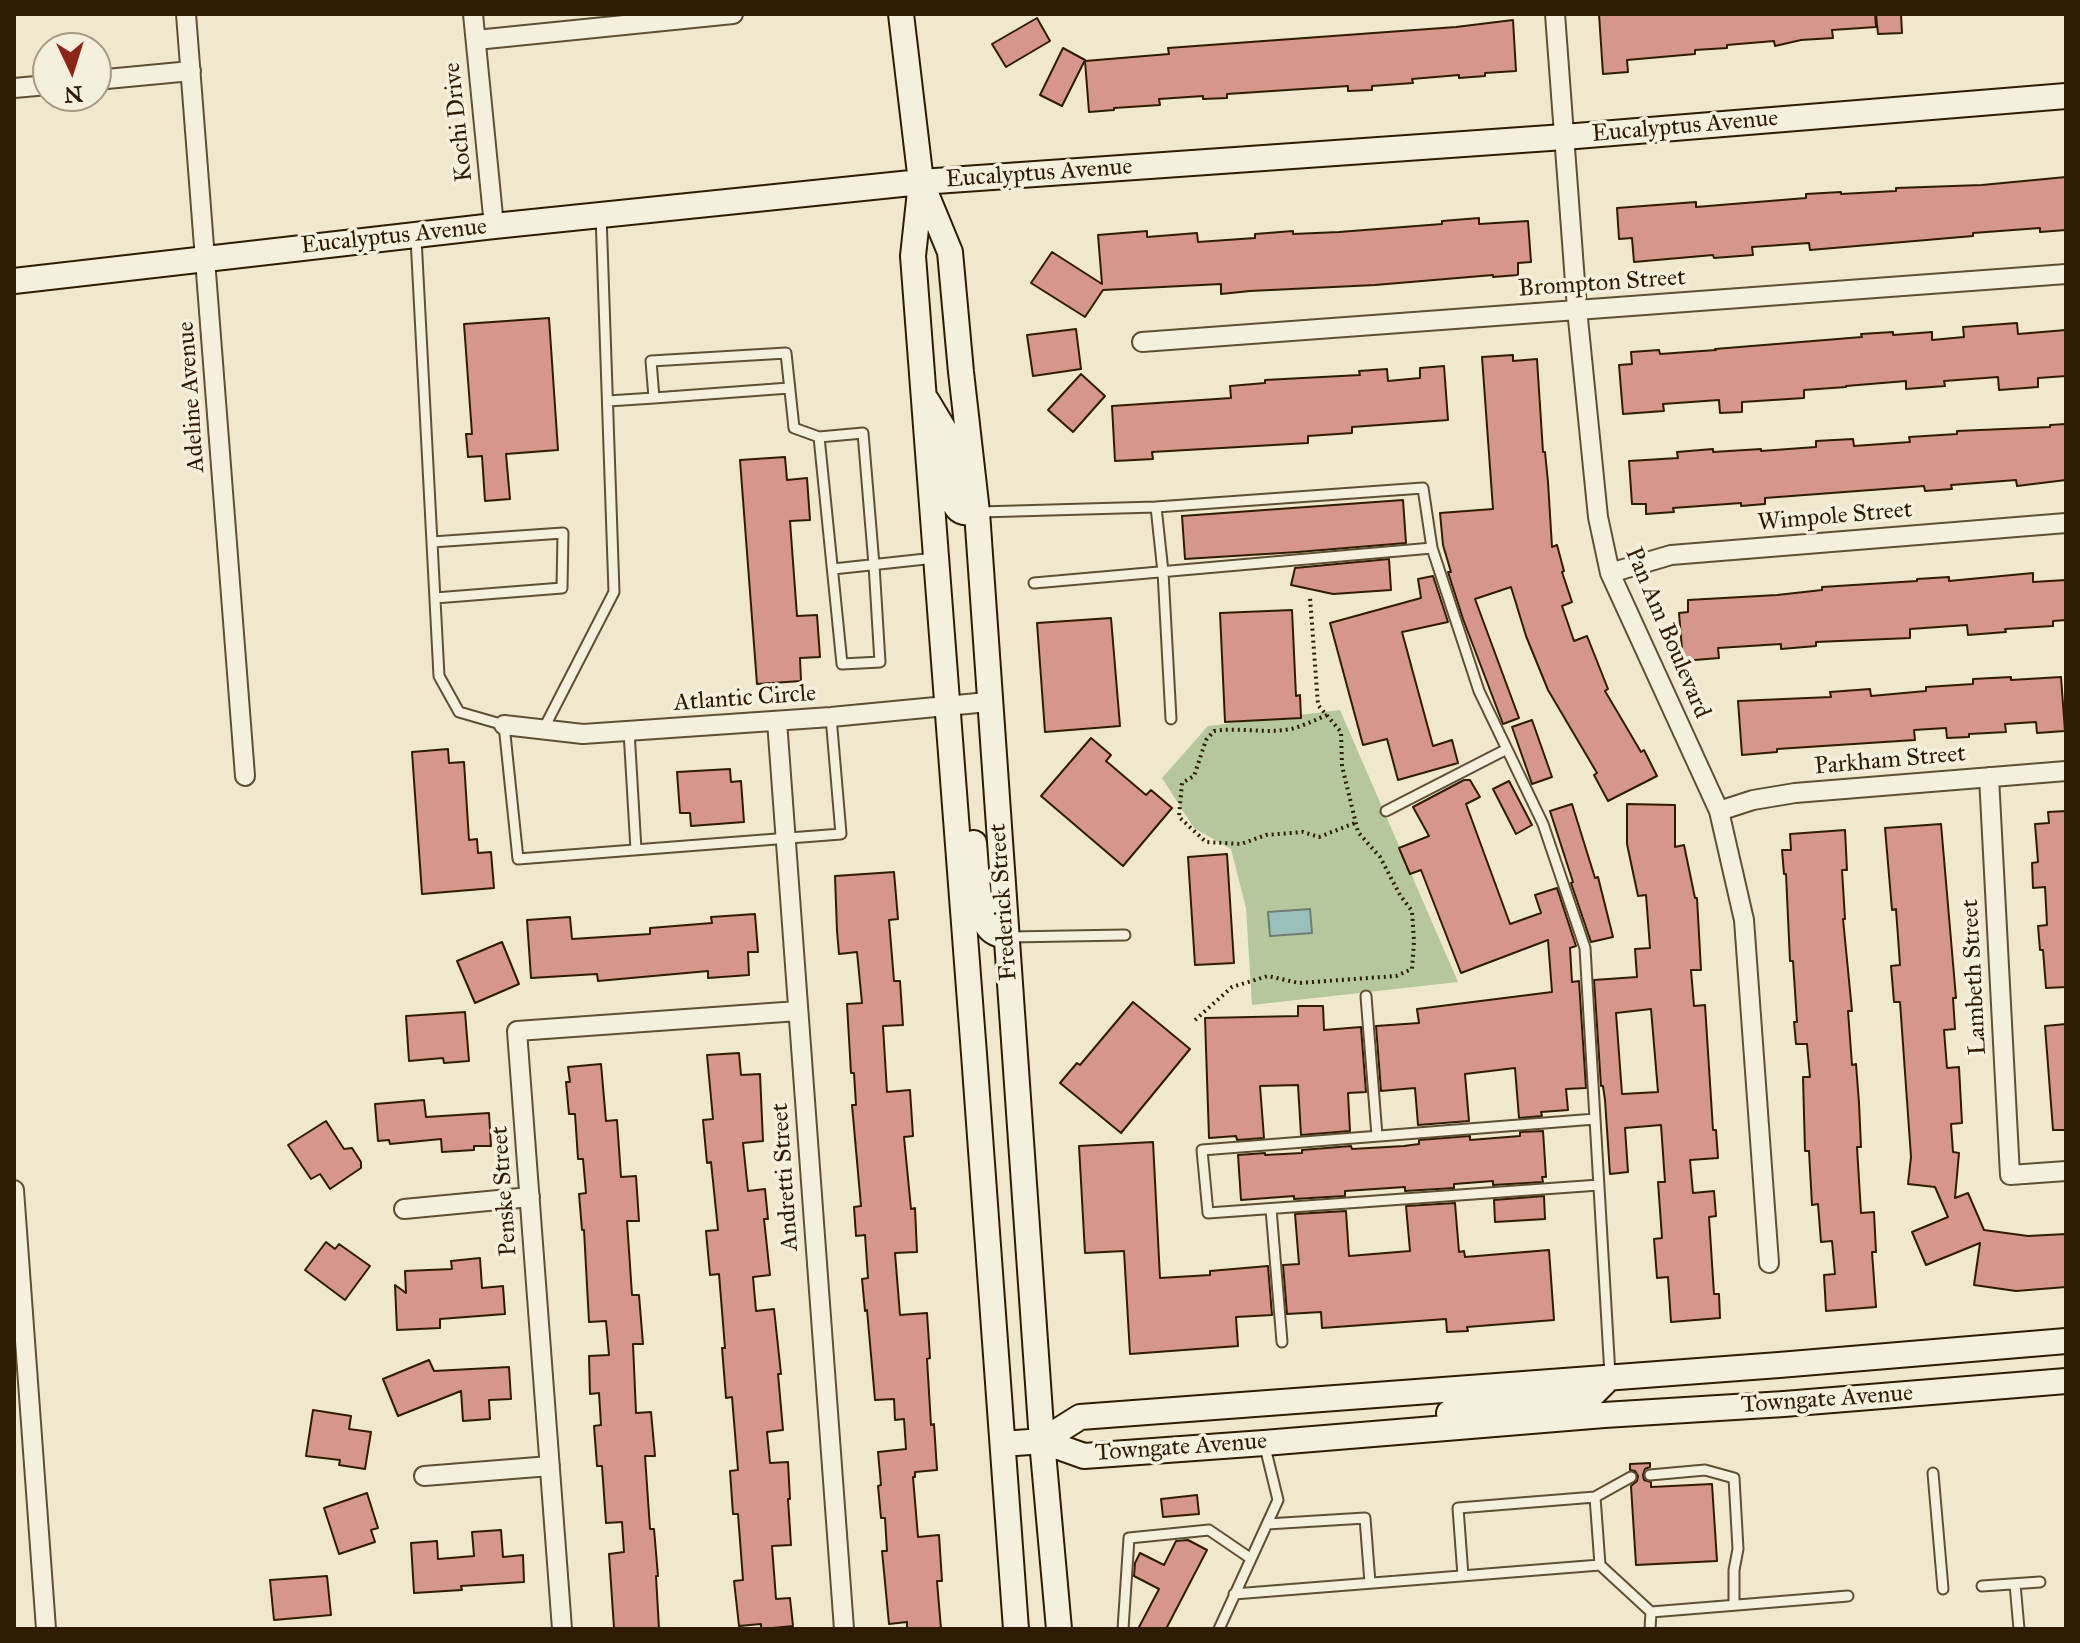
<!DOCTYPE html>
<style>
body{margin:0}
#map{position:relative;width:2080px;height:1643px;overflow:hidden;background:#f0e8cd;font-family:"IM FELL Great Primer",serif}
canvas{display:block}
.frame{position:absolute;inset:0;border:16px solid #2f1c00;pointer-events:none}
.north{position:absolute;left:32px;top:32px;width:80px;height:80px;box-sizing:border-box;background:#f5f0de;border:2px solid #a69b85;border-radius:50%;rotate:176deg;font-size:22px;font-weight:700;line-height:32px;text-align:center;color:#2f1c00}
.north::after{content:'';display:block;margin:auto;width:28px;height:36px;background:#8f2418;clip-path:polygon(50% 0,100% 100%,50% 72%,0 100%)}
</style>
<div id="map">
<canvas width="2080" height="1643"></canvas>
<div class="frame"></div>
<div class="north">N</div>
</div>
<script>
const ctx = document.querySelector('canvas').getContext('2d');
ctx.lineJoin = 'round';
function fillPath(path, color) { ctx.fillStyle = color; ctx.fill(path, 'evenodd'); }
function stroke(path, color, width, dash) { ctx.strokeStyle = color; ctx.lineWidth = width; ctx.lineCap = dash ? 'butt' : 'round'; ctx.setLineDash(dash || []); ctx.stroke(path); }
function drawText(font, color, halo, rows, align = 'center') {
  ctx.font = font + ' "IM FELL Great Primer",serif'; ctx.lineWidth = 7; ctx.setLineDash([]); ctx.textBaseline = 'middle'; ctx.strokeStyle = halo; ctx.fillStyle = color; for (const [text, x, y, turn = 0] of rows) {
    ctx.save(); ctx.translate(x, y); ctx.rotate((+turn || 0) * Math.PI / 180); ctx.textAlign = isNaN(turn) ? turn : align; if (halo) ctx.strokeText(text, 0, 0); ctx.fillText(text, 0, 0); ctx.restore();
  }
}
fillPath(new Path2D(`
 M1340 710 1458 982 1252 1005 1246 908 1231 849 1194 828 1162 778 1208 726Z`), '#b5c79c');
const water = new Path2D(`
 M1310 909 1312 933 1270 936 1268 912Z`);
fillPath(water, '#9ac0bb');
stroke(water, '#6f7e70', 2);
const building = new Path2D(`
 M1599 14H1875L1876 27 1832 30 1833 38 1801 40 1775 46 1774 41 1727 45V48L1695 50V54L1627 60 1628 72 1603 74Z
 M1876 14H1901L1902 33 1878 34Z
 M1037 18 1050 41 1006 67 992 44Z
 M1513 20 1516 71 1485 73V76L1459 78V75L1412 79 1413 83 1372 86V90L1348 91V86L1227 94V98L1203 99V96L1159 99 1160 105 1114 108V110L1089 112 1085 61 1169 54 1168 48 1456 27Z
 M1063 48 1085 60 1062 106 1040 95Z
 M2066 177V230L2040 232V228L1973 233V236L1810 250 1809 243 1752 247 1753 255 1714 258 1713 255 1634 262 1632 238 1619 239 1617 208 1696 202V207L1806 198V194L1841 192V194L1896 191V188L1982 185Z
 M1479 218V224L1528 221 1531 262 1518 263V275L1493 277V275L1375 285 1250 291 1221 294V284L1103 290 1085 317 1031 283 1052 252 1102 284 1098 235 1147 231V237L1197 233 1198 242 1255 238V234L1293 231V234L1339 232 1442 224V221Z
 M549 318 558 450 506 454 510 499 485 501 482 456 468 457 466 434H472L464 324Z
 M2017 323 2018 334 2066 330V376L2038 378V387L1999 390 1998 377 1944 381 1945 386 1906 389V381L1846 386V387L1804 390V398L1742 402V412L1720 413 1719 400 1663 404 1664 411 1623 414 1619 365 1632 364 1631 352 1659 350 1660 354 1716 350 1715 349 1862 337 1861 334 1893 332V335L1932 332V340L1964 337 1963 327Z
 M1076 329 1081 369 1033 376 1027 335Z
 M1513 355V361L1537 359 1543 452H1545L1548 482 1552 547 1557 545 1564 571 1562 572 1572 602 1562 606 1574 641 1587 636 1608 689 1605 691 1641 752 1644 750 1657 776 1608 801 1594 775 1597 773 1548 690 1526 636 1511 587 1475 599 1519 718 1503 724 1463 619 1448 572H1451L1443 545 1440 513 1493 509 1482 357Z
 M1444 366 1448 420 1352 427V433L1308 436V443L1152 452 1153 459 1115 461 1112 406 1231 398 1230 386 1265 383V380L1360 375 1359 371 1387 369 1388 381 1420 378V368Z
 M1081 374 1105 396 1073 432 1048 410Z
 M2066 424V480L2017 486 2016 480 1951 485 1952 489 1925 491 1924 486 1765 498V504L1741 506V503L1673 508 1674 512 1646 514V504H1632L1629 461 1678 458 1677 452 1713 449V452L1761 449V451L1816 447V441L1853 439 1854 446 1910 442 1909 437 1957 434V431L2050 427V425Z
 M785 457 787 480 807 478 810 520 790 521 797 616 817 615 820 657 800 658 801 681 757 684 740 460Z
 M1403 500 1406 543 1298 552 1185 559 1182 516Z
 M1389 559 1391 590 1333 594 1291 585 1295 568Z
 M2033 573V582L2066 580V620L2053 621V626L2005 629 2006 632 1968 635 1967 625 1910 629V638L1816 642V646L1781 649V644L1718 648 1719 658 1683 661 1679 613 1688 612V600L1777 595 1822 590V587L1917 581V579L1949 577V581Z
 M1433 576 1448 622 1402 632 1433 746 1452 740 1458 763 1398 780 1387 739 1363 745 1330 623 1421 598 1418 579Z
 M1292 610 1296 696 1300 695 1301 718 1225 722 1220 613Z
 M1111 618 1120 726 1045 732 1037 623Z
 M2011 677V680L2061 677 2065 731 2037 733 2036 722 2005 724 2006 732 1969 734V737L1947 738 1946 728 1914 730 1915 740 1777 749V752L1742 755 1738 701 1831 697 1830 692 1870 689 1871 696 1926 691V687L1973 684V679Z
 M1532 720 1552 777 1532 784 1512 727Z
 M1091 738 1111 755 1106 761 1146 795 1151 790 1172 808 1123 866 1041 796Z
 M448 749 449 763 464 762 469 840 477 839 478 853 491 852 494 888 422 894 412 752Z
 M730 769 731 782 741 781 744 822 691 826 690 813H680L677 772Z
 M1464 780H1470L1480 797 1466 804 1510 924 1541 913 1535 895 1557 888 1576 946 1570 948 1572 982 1579 981 1586 1088 1566 1089 1568 1110 1541 1112 1542 1116 1519 1118 1515 1068 1465 1074 1469 1121 1418 1125 1415 1088 1381 1091 1376 1026 1419 1023 1417 1009 1552 992 1548 940 1461 973 1421 870 1410 874 1399 848 1429 836 1413 807Z
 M1509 781 1532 825 1516 834 1493 789Z
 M1572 804 1595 878 1598 877 1613 937 1591 942 1571 883 1573 882 1550 811Z
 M1627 804 1675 805V847L1684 845 1695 898H1697L1701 970H1691L1694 1006 1705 1005 1713 1130H1716L1718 1158 1690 1160 1693 1193 1714 1191 1716 1216 1709 1217 1714 1294H1719L1720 1318 1671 1322 1668 1277 1657 1278 1654 1239 1662 1238 1658 1182H1665L1661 1125 1625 1128 1628 1172 1610 1174 1605 1100 1603 1086H1601L1594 980 1637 977 1635 949 1650 948 1646 895 1638 896 1627 844ZM1651 1009 1658 1092 1622 1094 1616 1013Z
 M2066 811V987L2046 988 2043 950H2040L2038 926 2047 925 2045 887 2033 888 2032 863 2038 862 2035 824 2049 823 2048 812Z
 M1941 824 1956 998H1953L1955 1029 1944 1030 1947 1068 1959 1067 1962 1123 1951 1124 1953 1152 1959 1153 1955 1198 1968 1193 1984 1230 2028 1236 2066 1234V1287L2016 1291 1974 1285 1980 1243 1926 1265 1912 1232 1948 1217 1935 1187 1908 1184 1911 1157 1900 1002H1894L1891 966 1900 965 1896 909 1892 910 1885 828Z
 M1845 830 1847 870H1842L1845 919H1843L1852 1011H1848L1852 1065 1856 1064 1859 1103 1861 1147H1857L1861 1213 1874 1212 1876 1252H1872L1876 1307 1826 1311 1824 1275 1835 1274 1832 1241 1821 1242 1818 1204 1812 1205 1809 1151H1805L1803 1077H1810L1807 1044H1796L1794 1022H1797L1793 961H1790L1786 874H1784L1782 850H1791L1790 834Z
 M1227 854 1234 963 1195 965 1188 857Z
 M894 872 898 919 889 920 894 981H900L903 1025 883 1026 887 1092 910 1090 913 1136 904 1137 911 1209 915 1208 917 1252 895 1253 900 1315 927 1313 930 1358 927 1359 931 1425 934 1424 937 1470 915 1472V1477H913L918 1537 939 1535 942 1581H937L941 1629H907V1622L889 1624 882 1551H887L885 1518H881L878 1486 881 1485 878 1452 906 1449 904 1419 895 1420 894 1399 875 1400 867 1310 865 1311 862 1279 868 1278 865 1235 856 1236 854 1207 861 1206 852 1105H856L854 1073H851L847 1004 862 1003 857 952 839 954 837 931 835 876Z
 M755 914 758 952H748L749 975 708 978V971L598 981 597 974 531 978 527 920 570 917 572 939 650 934V928L712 923 711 917Z
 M502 942 519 984 475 1003 457 961Z
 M1133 1002 1190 1049 1121 1133 1060 1083 1077 1063 1080 1065Z
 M1298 1006H1323L1324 1030 1361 1027 1366 1092 1348 1093 1350 1131 1301 1135 1298 1085 1260 1086 1264 1138 1237 1140 1236 1136 1209 1138 1205 1018 1298 1016Z
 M465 1012 469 1061 444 1063 443 1058 409 1061 406 1016Z
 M2066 1024V1130H2053L2045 1026Z
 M739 1053 741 1075 760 1074 763 1141 743 1143 748 1191 765 1189 768 1219H764L770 1275 753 1277 756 1311 774 1309 781 1374H778L783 1430 767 1432 770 1463 788 1462 790 1499H788L791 1545 772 1546 776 1599 790 1598 793 1626 763 1629H761V1624L739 1626 734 1581 743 1580 738 1514H733L730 1471 738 1470 732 1397 726 1398 722 1348H725L719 1274 710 1275 706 1231 718 1230 711 1162 707 1163 703 1120 713 1119 707 1055Z
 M601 1064 606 1121 617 1120 621 1177 636 1176 639 1221H627L632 1295H639L643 1344H633L636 1413 651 1412 655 1456H645L650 1529H654L658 1576H656L659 1629 614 1628 609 1554 624 1552 622 1522 606 1523 602 1466H597L594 1426 601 1425 599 1393 590 1394 589 1356 609 1355 606 1321 589 1322 584 1230H582L579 1194 586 1193 583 1159H578L575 1114H569L566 1082H570L568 1067Z
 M424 1100 426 1117 489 1113 491 1146H474V1150L442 1152 441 1139 390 1144 389 1140 378 1141 375 1104Z
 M326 1121 344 1149 352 1148 361 1162V1168L330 1189 320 1174 311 1179 288 1145Z
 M1543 1131 1546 1177H1542L1543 1182 1493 1185V1181L1454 1184V1188L1405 1191V1187L1345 1191V1196L1294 1199V1196L1241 1200 1238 1155 1265 1153V1155L1302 1153V1150L1351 1146 1352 1149 1404 1146 1419 1144V1140L1470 1136V1140L1520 1136V1132Z
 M1153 1142 1160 1278 1210 1275V1271L1268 1266 1272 1315 1236 1317 1238 1346 1130 1354 1124 1251 1085 1253 1079 1146Z
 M1544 1196 1545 1219 1495 1222 1494 1200Z
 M1455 1203 1459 1252 1464 1251 1465 1257 1549 1250 1554 1320 1467 1327 1468 1331 1447 1332 1446 1319 1322 1328 1321 1312 1287 1314 1283 1265 1299 1264 1295 1214 1346 1211 1349 1256 1410 1251 1406 1206Z
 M326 1242 335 1249 339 1244 370 1266 345 1300 305 1270Z
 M480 1258 482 1288 503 1286 505 1314 440 1319V1328L397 1330 395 1285 406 1293 405 1271 452 1269 451 1261Z
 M429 1360 434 1371 509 1367 511 1399 489 1400 490 1419 463 1421 461 1391 398 1416 383 1379Z
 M313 1410 351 1416 349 1429 371 1432 365 1469 339 1465 340 1460 306 1456Z
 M1650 1463V1467L1645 1469 1643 1475 1644 1480 1651 1482V1487L1712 1484 1717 1561 1636 1565 1631 1486 1637 1481 1638 1476 1635 1471 1630 1470V1464Z
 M367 1493 378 1528 371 1530 375 1542 339 1554 324 1508Z
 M1197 1495 1199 1514 1163 1517 1161 1499Z
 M501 1530 503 1557 523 1555 524 1582 461 1586 462 1590 414 1593 411 1543 437 1541 438 1559 474 1556 472 1532Z
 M1188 1540 1207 1550 1166 1629H1138L1159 1589 1134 1576 1135 1563 1140 1553 1164 1565 1176 1541Z
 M327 1576 331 1615 274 1620 270 1580Z`);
fillPath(building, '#d69689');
stroke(building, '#2f1c00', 2);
const lane = new Path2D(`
 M416 238 439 676 459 712 504 725 518 859 841 834 831 717
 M789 388 654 398 651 361 786 353 794 428 819 437
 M608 401 654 398
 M863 433 874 565 880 662 842 664 819 437Z
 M1156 507 1163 572 1171 719
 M980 512 1156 507 1423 488 1432 548 1479 691 1543 824 1585 948 1610 1375
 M432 542 563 533 562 588 435 598
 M833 569 935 558
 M1034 583 1432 548
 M543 730 614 592 601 215
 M629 731 636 850
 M1386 811 1507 749
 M1010 937 1125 935
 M1366 996 1377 1136
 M1595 1119 1202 1150 1208 1213 1599 1185
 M1271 1209 1282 1342
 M1933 1473 1943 1589
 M1650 1475 1705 1470 1734 1478 1738 1549 1734 1570V1605
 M1595 1497 1631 1477
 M1267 1524 1365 1518 1370 1583
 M1600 1565 1651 1612 1650 1629
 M2015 1584 2019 1629
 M1982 1586 2040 1582
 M1234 1594C1356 1584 1478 1575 1600 1565L1595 1497 1458 1508 1463 1576
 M1651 1612 1848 1596
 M1123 1629 1129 1538 1209 1530 1250 1558
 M1219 1629 1278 1500 1264 1443`);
const street = new Path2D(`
 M186 14 245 776
 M473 14 494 226
 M1555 14 1577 309 1598 517 1610 573 1719 811 1744 920 1769 1263
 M476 40 733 14
 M96 80 191 71
 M14 88 48 85
 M1142 342 2066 274
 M1610 573 1671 555 2066 523
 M777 721 844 1629
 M504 725 583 734 831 717 988 702
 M1989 777 2010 1175 2066 1171
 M1719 811 1753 800 1795 793 2066 771
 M14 1190 46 1629
 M404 1209 530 1197
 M424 1476 550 1466
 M562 1629 517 1031 798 1011`);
const secondary = new Path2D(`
 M901 14 921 182 913 256 974 1054 1016 1629
 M922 184 950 252 961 372 977 512 1042 1441 1059 1629
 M14 281 494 226 921 182 1564 137 2066 96
 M927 401 945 431 949 442 955 505C960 514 967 513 977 512
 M974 843C976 862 977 915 989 928 993 933 1000 935 1006 937
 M1449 1413 1452 1411 1589 1398 1610 1377
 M1042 1441 1080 1417 1779 1365 2066 1341
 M1003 1444 1042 1441 1084 1456 1264 1443 1604 1415 1784 1404 2066 1381`);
stroke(lane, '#5f4f33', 13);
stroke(street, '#5f4f33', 22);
stroke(secondary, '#2f1c00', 28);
stroke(new Path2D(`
 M1327 715C1315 720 1303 726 1291 729 1265 734 1240 727 1214 731L1206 740 1194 776 1182 783 1179 817 1206 842 1241 844 1266 835 1303 832 1319 837 1355 823
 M1195 1020 1232 987 1268 976 1299 983 1396 976 1412 969 1414 941 1412 911 1400 895 1380 857 1358 832 1342 766 1341 732 1318 705 1310 597`), '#2f1c00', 4, [2, 4]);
stroke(lane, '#f5f0de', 9);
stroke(street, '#f5f0de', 18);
stroke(secondary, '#f5f0de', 24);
drawText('24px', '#2f1c00', '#f5f0de', [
 ["Kochi Drive",459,122,-96],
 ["Eucalyptus Avenue",1685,127,-5],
 ["Eucalyptus Avenue",1039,174,-4],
 ["Eucalyptus Avenue",394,237,-6],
 ["Brompton Street",1602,284,-4],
 ["Adeline Avenue",192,397,-94],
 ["Wimpole Street",1835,517,-5],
 ["Pan Am Boulevard",1667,633,67],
 ["Atlantic Circle",745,699,-4],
 ["Parkham Street",1890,761,-5],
 ["Frederick Street",1004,902,-94],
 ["Lambeth Street",1975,977,-93],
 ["Andretti Street",786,1177,-94],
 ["Penske Street",505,1191,-94],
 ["Towngate Avenue",1827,1400,-4],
 ["Towngate Avenue",1181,1448,-4]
]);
</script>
